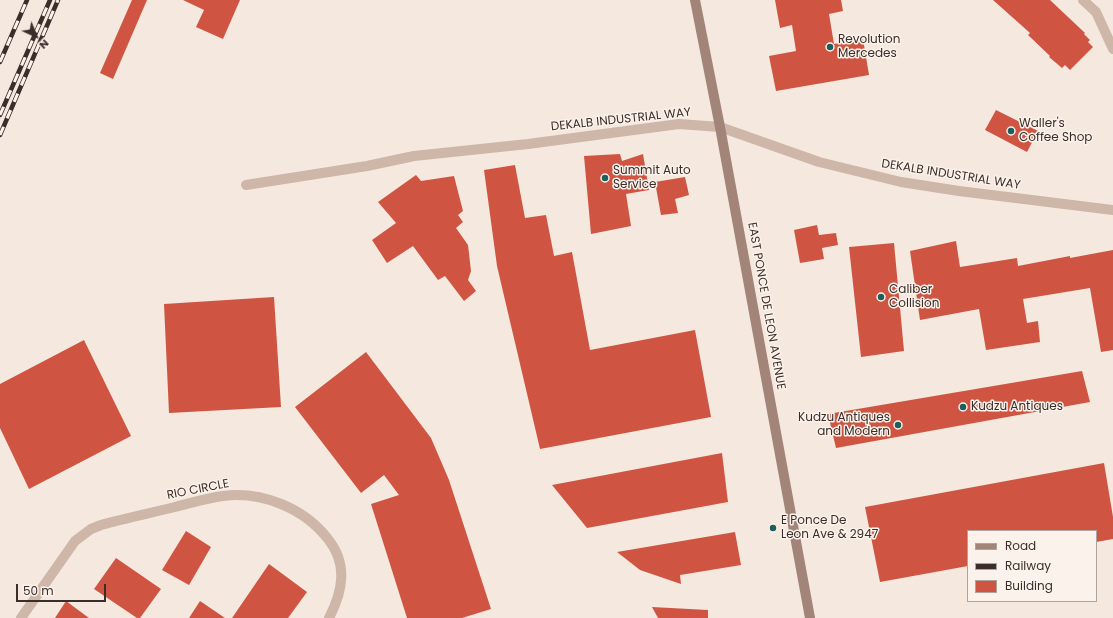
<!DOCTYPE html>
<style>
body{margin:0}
#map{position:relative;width:1113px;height:618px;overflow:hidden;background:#f5e8de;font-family:Poppins,sans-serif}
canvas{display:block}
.legend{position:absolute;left:967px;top:530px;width:130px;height:72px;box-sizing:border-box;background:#fbf2eb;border:1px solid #aea39d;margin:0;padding:5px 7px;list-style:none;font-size:12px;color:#3b2d29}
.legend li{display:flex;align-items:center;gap:8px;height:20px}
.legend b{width:20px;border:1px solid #aea39d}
.north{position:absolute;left:16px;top:16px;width:40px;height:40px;-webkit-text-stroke:3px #fbf2eb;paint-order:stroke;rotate:136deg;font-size:11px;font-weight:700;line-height:16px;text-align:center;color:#3b2d29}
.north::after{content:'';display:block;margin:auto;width:14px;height:18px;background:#3b2d29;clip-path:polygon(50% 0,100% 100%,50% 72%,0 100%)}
.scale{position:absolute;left:16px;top:584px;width:90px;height:18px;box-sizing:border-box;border:2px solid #3b2d29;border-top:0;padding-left:5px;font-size:12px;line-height:14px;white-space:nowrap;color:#3b2d29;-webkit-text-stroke:3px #fbf2eb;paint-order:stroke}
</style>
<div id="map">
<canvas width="1113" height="618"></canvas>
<ul class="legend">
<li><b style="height:5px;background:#a28479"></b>Road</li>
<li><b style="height:5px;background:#3b2d29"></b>Railway</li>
<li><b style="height:11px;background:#cf5542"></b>Building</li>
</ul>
<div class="north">N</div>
<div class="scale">50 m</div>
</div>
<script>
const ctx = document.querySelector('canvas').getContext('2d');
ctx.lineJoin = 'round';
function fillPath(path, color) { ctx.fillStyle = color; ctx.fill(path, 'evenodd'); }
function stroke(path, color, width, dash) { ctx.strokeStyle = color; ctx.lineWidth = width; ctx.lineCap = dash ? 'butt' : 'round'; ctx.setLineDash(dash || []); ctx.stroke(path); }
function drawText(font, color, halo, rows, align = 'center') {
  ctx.font = font + ' Poppins,sans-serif'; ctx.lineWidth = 3; ctx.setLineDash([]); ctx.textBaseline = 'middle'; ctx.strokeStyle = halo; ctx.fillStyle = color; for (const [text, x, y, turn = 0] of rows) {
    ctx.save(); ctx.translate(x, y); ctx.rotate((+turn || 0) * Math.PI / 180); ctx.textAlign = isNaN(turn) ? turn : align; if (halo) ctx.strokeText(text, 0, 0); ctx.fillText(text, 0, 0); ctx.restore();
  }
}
fillPath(new Path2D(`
 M132 0H147L113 79 100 73Z
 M183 0H240L223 39 196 27 204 10Z
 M775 0H841L843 11 829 14 834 44 863 39 869 75 776 91 769 56 796 51 792 25 780 28Z
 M993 0H1050L1085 33 1084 34 1090 40 1088 42 1093 47 1070 70 1065 65 1062 68 1049 57 1050 56 1028 35 1030 33Z
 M996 110 1038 131 1027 152 985 130Z
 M620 154 622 161 643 154 649 190 626 194 631 226 591 234 584 156Z
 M515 165 525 218 546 215 554 256 572 252 590 350 695 330 711 417 540 449 497 266 484 170Z
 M416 175 421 181 454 176 463 211 458 215 463 222 456 228 468 245 471 271 468 280 476 291 464 301 445 276 438 280 413 246 387 263 372 240 396 223 378 202Z
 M685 177 689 195 675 199 678 213 661 215 655 182Z
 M817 225 819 235 836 233 838 245 822 248 824 259 800 263 794 230Z
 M956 241 960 267 1017 258 1018 266 1070 256V258L1113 250V350L1101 352 1090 288 1023 299 1027 323 1038 321 1040 342 986 350 979 309 920 320 910 251Z
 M894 243 904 351 861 357 849 247Z
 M274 297 281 407 169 413 164 304Z
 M84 340 131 436 29 489 0 428V384Z
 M366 352 431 438 449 480 491 609 462 618H407L371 504 399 495 384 475 361 493 295 407Z
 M1082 371 1090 402 836 448 828 414Z
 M722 453 728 502 587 528 552 485Z
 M1104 463 1113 517V539L1096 542V531H968V566L880 582 865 507Z
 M186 531 211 547 189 585 162 570Z
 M735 532 741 565 680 575 681 584 640 570 617 552Z
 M116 558 161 589 140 618H137L94 589Z
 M269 564 307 592 288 618H232Z
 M66 601 89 618H55Z
 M200 601 225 618H189Z
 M652 607 708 610V618H658Z`), '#cf5542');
stroke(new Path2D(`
 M1083 0 1096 12 1113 49
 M246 185 367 166 414 156 528 144 679 124 720 127 819 162 901 182 959 191 1113 210
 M21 618 75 541 91 529 101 525C126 518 151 513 175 507 191 503 207 498 223 496 262 491 304 508 328 539 348 564 343 591 329 618`), '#ceb6a9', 10);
stroke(new Path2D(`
 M695 0 720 127 810 618`), '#a28479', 10);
const rail = new Path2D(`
 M0 62 27 0
 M0 115 50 0
 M0 135 58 0`);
stroke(rail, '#3b2d29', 4.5);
stroke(rail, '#fbf2eb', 3, [9]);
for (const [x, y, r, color] of [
 [830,47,4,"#1b605d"],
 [1011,131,4,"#1b605d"],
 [605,178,4,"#1b605d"],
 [881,297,4,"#1b605d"],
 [963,407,4,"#1b605d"],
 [898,425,4,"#1b605d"],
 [773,528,4,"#1b605d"]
]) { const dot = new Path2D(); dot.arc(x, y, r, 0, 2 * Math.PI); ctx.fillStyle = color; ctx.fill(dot); stroke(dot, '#fbf2eb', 1.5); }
drawText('12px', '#3b2d29', '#fbf2eb', [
 ["Revolution",838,40],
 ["Mercedes",838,54],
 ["Waller's",1019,124],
 ["Coffee Shop",1019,138],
 ["Summit Auto",613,171],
 ["Service",613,185],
 ["Caliber",889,290],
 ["Collision",889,304],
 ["Kudzu Antiques",971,407],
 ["Kudzu Antiques",890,418,"right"],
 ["and Modern",890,432,"right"],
 ["E Ponce De",781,521],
 ["Leon Ave & 2947",781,535]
], 'left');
drawText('12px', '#3b2d29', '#fbf2eb', [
 ["DEKALB INDUSTRIAL WAY",621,120,-6],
 ["DEKALB INDUSTRIAL WAY",951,175,9],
 ["EAST PONCE DE LEON AVENUE",766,306,80],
 ["RIO CIRCLE",198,490,-11]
]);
</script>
